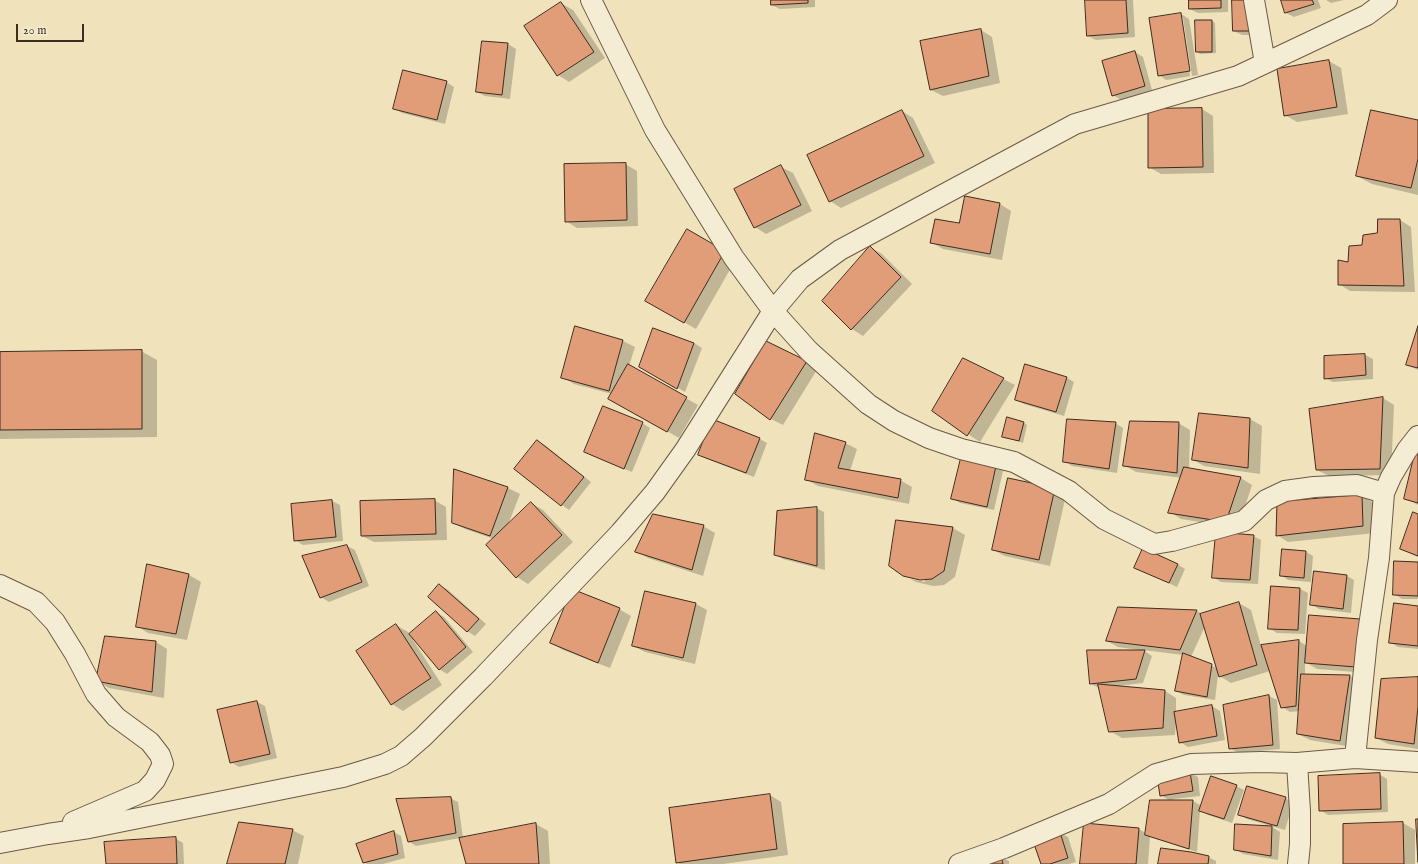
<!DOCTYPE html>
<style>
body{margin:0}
#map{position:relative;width:1418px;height:864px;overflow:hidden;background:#f0e3bb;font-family:"IM FELL English",serif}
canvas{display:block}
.scale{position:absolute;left:16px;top:24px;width:68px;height:18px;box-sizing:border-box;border:2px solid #3f2b1f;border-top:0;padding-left:5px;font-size:12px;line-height:14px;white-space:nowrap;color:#3f2b1f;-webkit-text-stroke:3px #f5edd3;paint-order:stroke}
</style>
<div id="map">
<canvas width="1418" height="864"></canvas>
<div class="scale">20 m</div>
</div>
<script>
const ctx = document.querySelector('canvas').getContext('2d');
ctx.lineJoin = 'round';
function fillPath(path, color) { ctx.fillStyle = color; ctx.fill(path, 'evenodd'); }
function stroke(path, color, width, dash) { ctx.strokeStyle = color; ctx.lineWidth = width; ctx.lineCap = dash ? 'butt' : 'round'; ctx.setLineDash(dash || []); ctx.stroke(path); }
fillPath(new Path2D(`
 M772 0H815V7L780 9 772 5Z
 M1086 0H1133L1135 37 1096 40 1088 36Z
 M1190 0H1228V12L1198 13 1190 9Z
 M1233 0 1257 35H1242L1234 31Z
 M1282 0H1318L1321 8 1294 17 1286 13Z
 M1326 0H1344L1331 3Z
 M561 3 573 10 605 58 569 82 558 75Z
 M1181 14 1189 19 1198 75 1166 80 1159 75ZM1181 18H1183L1192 76H1190Z
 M1212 21 1215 23 1216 53 1200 54 1197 52Z
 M981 30 992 37 1000 83 943 96 931 90Z
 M483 42 508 44 516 49 510 99 485 96 477 92Z
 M1135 52 1143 57 1152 90 1121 100 1113 95Z
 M1329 61 1341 68 1348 114 1297 122 1285 115 1278 70Z
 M446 82 454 87 445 124 402 113 394 108Z
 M1202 109 1213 116 1214 173 1161 174 1149 167Z
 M902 111 913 118 935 163 841 208 830 201Z
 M1418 121V195L1372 184 1357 176Z
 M625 164 637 171 638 226 577 228 566 221Z
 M781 167 793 173 812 211 766 234 755 227Z
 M1000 204 1011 211 1002 260 943 249 931 242 960 225Z
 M1400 220 1411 227 1415 292 1350 291 1339 284 1349 263 1363 246 1378 234Z
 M688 231 736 259 696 329 647 301Z
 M870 247 882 254 912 284 863 336 852 329 824 301Z
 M576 328 623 341 635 347 629 366 698 405 679 438 609 398 612 394 574 384 562 377Z
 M1418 329V370L1407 365Z
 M694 343 702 348 685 392 640 366Z
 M141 351 157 360V437L0 439V353Z
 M1365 355 1373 359V379L1333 382 1325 378V357Z
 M806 362 818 368 783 425 771 419 736 394Z
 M1067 378 1074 382 1064 416 1024 404 1016 400Z
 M1003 379 1015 385 980 442 933 411Z
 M1383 398 1394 405 1391 475 1329 476 1317 470Z
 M1200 414 1250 419 1262 426 1260 474 1204 466 1193 460Z
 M713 421 760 439 767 443 754 477 707 459 700 454Z
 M642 423 650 428 632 472 593 456 585 452Z
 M1024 423 1027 425 1023 443 1003 436Z
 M1115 423 1123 428 1117 473 1072 466 1064 461Z
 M1178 423 1190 430 1189 469 1241 478 1252 485 1238 528 1181 519 1170 512 1182 478 1136 472 1124 465Z
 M537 441 545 445 591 482 569 510 562 505 515 469Z
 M845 443 857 449 850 471 900 480 912 487 909 504 818 486 807 480Z
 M1418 455V505L1405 498Z
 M996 467 1003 471 994 510 960 503 952 498Z
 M455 470 508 488 520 494 508 525 531 503 543 510 573 542 528 584 517 577 487 545 494 539 465 529 453 523Z
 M1009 479 1066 495 1050 566 1005 556 993 550Z
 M1362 496 1374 503 1375 533 1288 542 1277 535Z
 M434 500 446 507 447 540 374 542 362 536Z
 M332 501 340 505 343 541 303 545 295 540Z
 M816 508 824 512 825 570 783 559 775 554Z
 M1418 515V557L1401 549Z
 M897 521 953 528 965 535 955 577 944 585 933 586 916 582 910 579 925 582V580L904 575Z
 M703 526 715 533 703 576 648 558 636 551Z
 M1253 536 1261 540 1258 584 1221 582 1213 577Z
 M347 546 355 550 369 586 329 602 321 597Z
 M1306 552 1313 556 1311 582 1288 580 1281 575Z
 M1418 563V599H1402L1394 594Z
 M1177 564 1185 569 1177 587 1136 568Z
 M148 566 189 575 201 582 187 640 148 633 137 626Z
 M1347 576 1354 580 1351 613 1319 609 1311 604Z
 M439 585 447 589 486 624 475 636 467 631Z
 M1272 587 1300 589 1308 593 1305 634 1277 633 1269 628Z
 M1239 603 1251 610 1261 646 1299 641 1307 646 1310 616 1368 673 1317 669 1305 662V675L1350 676 1362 682 1352 747 1310 740 1298 734 1300 711 1290 712 1282 707 1270 671 1231 683 1218 675 1215 700 1184 695 1176 691 1183 655 1143 650 1152 656 1143 683 1118 686 1165 691 1176 698V713L1212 706 1220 711 1225 740 1188 747 1180 742 1176 722 1175 735 1122 738 1110 731 1099 688 1091 684 1139 651V650L1118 647 1107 641 1118 608 1197 611 1202 614ZM1205 626 1217 668 1191 657Z
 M696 604 707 610 695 664 645 652 633 646Z
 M1418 607V649L1398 647 1390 642Z
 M619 609 631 616 610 668 563 650 551 643Z
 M436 612 444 617 473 652 447 674 439 669 414 639 413 640 442 685 403 711 392 704 396 625 408 632 410 635Z
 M156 642 167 649 164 698 109 688 97 681Z
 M1418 678V749L1388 744 1376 738Z
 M1269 696 1277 700 1280 749 1238 753 1230 748 1225 706Z
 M257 702 265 706 277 758 239 767 231 762Z
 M1190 773 1198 777 1200 796 1173 799V801H1193L1202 806 1236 786 1244 790 1232 823 1208 815 1200 810 1197 852 1150 837 1148 864H1081L1139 829 1147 834 1170 801 1161 795Z
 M1379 774 1387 779 1388 812 1328 815 1320 810Z
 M770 795 781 802 788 855 723 864H680L677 862Z
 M450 798 458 802 463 838 536 824 548 831 550 864H467L460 838 416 846 408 841Z
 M1285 798 1293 803 1285 830 1247 819 1239 814Z
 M1403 823 1415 830V864H1344Z
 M1272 827 1280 832 1278 860 1243 854 1235 849Z
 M292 830 304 836 298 864H229Z
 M394 832 401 836 405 858 383 864H367L364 862Z
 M1060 833 1068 837 1076 862 1069 864H1042Z
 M175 838 183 843 184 864H107Z
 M1001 857 1009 861V864H976Z
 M1208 857 1216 861V864H1159Z`), '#0003');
const building = new Path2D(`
 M771 0H808V3L771 5Z
 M1085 0H1126L1128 33 1087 36Z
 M1189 0H1221V8L1189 9Z
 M1232 0H1248L1249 31H1233Z
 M1281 0H1312L1314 4 1285 13Z
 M561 2 594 52 557 76 524 26Z
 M1181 13 1190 71 1158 76 1149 18Z
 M1195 20H1212V52H1196Z
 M981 29 989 76 930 90 920 41Z
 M482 41 508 43 502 95 476 92Z
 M1135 51 1145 86 1112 96 1102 61Z
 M1329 60 1337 107 1284 116 1277 69Z
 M403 70 447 81 437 120 393 109Z
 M1202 108 1203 167 1148 168V109Z
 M902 110 924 156 829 202 807 155Z
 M1371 110 1418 120V159L1411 188 1356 176Z
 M626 163 627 220 565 222 564 164Z
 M781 165 801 205 754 228 734 189Z
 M965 196 1000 203 990 254 930 243 935 219 959 223Z
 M1378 219H1400L1404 286 1338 285V260L1348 262 1349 246 1362 245 1363 235 1377 233Z
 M687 229 725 251 684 323 645 301Z
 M870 246 901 277 851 330 822 301Z
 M575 326 623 340 609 391 561 378Z
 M1418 326V368L1406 365Z
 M653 328 694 343 677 389 639 367Z
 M766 341 807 361 770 420 735 394Z
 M142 350V429L0 430V352Z
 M1365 354 1366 375 1324 379V356Z
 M963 358 1004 378 967 436 932 411Z
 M628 364 687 397 667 432 608 399Z
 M1025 364 1067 377 1056 412 1015 400Z
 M1383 397 1380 469 1316 470 1309 409Z
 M603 406 643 422 624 469 584 452Z
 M1199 413 1250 418 1248 468 1192 460Z
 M1007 417 1024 422 1019 441 1002 437Z
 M712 419 760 438 746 473 698 455Z
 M1067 419 1116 422 1109 469 1063 462Z
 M1130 421 1179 422 1177 473 1123 466Z
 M815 433 846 442 838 468 901 479 898 498 805 480Z
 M537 440 584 477 561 506 514 469Z
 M1415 453 1418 454V503L1404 499Z
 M961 458 996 466 987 507 951 499Z
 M1184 467 1241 477 1226 522 1168 513Z
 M454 469 508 487 490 536 452 523Z
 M1008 478 1055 488 1039 560 992 550Z
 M1362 495 1363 526 1276 536 1277 502Z
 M435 499 436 534 361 536 360 501Z
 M332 500 336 537 294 541 291 504Z
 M531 502 562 535 516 578 486 545Z
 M817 507V566L774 555 777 511Z
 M1413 512 1418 514V556L1400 549Z
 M653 514 704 525 692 570 635 552Z
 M896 520 953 527 944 571 932 579 920 580 903 576 889 566Z
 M1216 532 1254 535 1250 580 1212 578Z
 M347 545 362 582 320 598 302 556Z
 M1143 548 1178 564 1169 583 1134 568Z
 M1282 549 1306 551 1304 578 1280 576Z
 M1394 561 1418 562V596L1393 595Z
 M147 564 189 574 176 634 136 627Z
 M1314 571 1347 575 1343 609 1310 605Z
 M439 584 479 619 467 632 428 597Z
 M1271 586 1300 588 1298 630 1268 629Z
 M572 589 620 608 598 663 550 643Z
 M645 591 696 603 683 658 632 646Z
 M1239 602 1257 665 1219 677 1200 614Z
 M1394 603 1418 606V646L1389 643Z
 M1118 607 1197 610 1180 650 1106 641Z
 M436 611 466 647 439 670 409 634Z
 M1309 615 1360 619 1356 667 1305 663Z
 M396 624 431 678 391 705 356 651Z
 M105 636 156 641 152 692 96 681Z
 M1299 640 1296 706 1281 708 1261 645Z
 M1087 650H1145L1136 679 1090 684Z
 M1183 653 1212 664 1207 697 1175 691Z
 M1301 674 1350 675 1340 741 1297 734Z
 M1418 677V707L1414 744 1375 738 1381 679Z
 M1098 684 1165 690 1163 728 1109 732Z
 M1269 695 1273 745 1229 749 1223 705Z
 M257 701 270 754 230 763 217 710Z
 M1212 705 1217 736 1179 743 1174 712Z
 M1190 772 1193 791 1160 796 1157 776Z
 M1380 773 1381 809 1319 811 1318 776Z
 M1211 776 1237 785 1224 819 1199 811Z
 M1247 786 1286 797 1277 826 1238 815Z
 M770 794 777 849 676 863 669 808Z
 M451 797 456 833 408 842 396 799Z
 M1150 800H1193L1189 849 1145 835Z
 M1416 819H1418V862Z
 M239 822 293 829 285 864H227Z
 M1403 822 1404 864H1343V824Z
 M536 823 539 864H466L459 838Z
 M1084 823 1139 828 1136 864H1080Z
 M1235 824 1272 826 1271 856 1234 850Z
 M394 831 398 854 363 863 356 844Z
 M1060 832 1068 858 1050 864H1041L1033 841Z
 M176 837 177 864H106L104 842Z
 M1161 848 1191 852 1209 856 1208 864H1158Z
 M1001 856 1003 864H973Z`);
fillPath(building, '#e19d77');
stroke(building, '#3f2b1f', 1);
const minor = new Path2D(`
 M591 0 655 130 734 258 773 311 809 351 868 404 894 421 929 438 961 449 1014 462 1069 491 1104 519 1154 544 1172 541 1244 521 1266 500 1285 491 1314 487 1357 485 1384 493
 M1254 0 1265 63
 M0 585 36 602 55 622 75 654 96 694 116 717 150 742 160 755 163 764 155 780 145 791 73 822
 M1355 758 1367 640 1379 558 1384 493 1391 477 1407 450 1418 436
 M1297 763 1300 811V844L1298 864
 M0 843 48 834 89 828 343 777 385 764 401 756 423 737 483 677 620 533 655 492 685 450 773 311 800 279 840 250 1075 124 1238 76 1367 15 1387 0
 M959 864 1004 848 1109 804 1156 774 1191 764 1261 762 1297 763 1355 758 1418 762`);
stroke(minor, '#6b5946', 22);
stroke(minor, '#f5edd3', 20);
</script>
